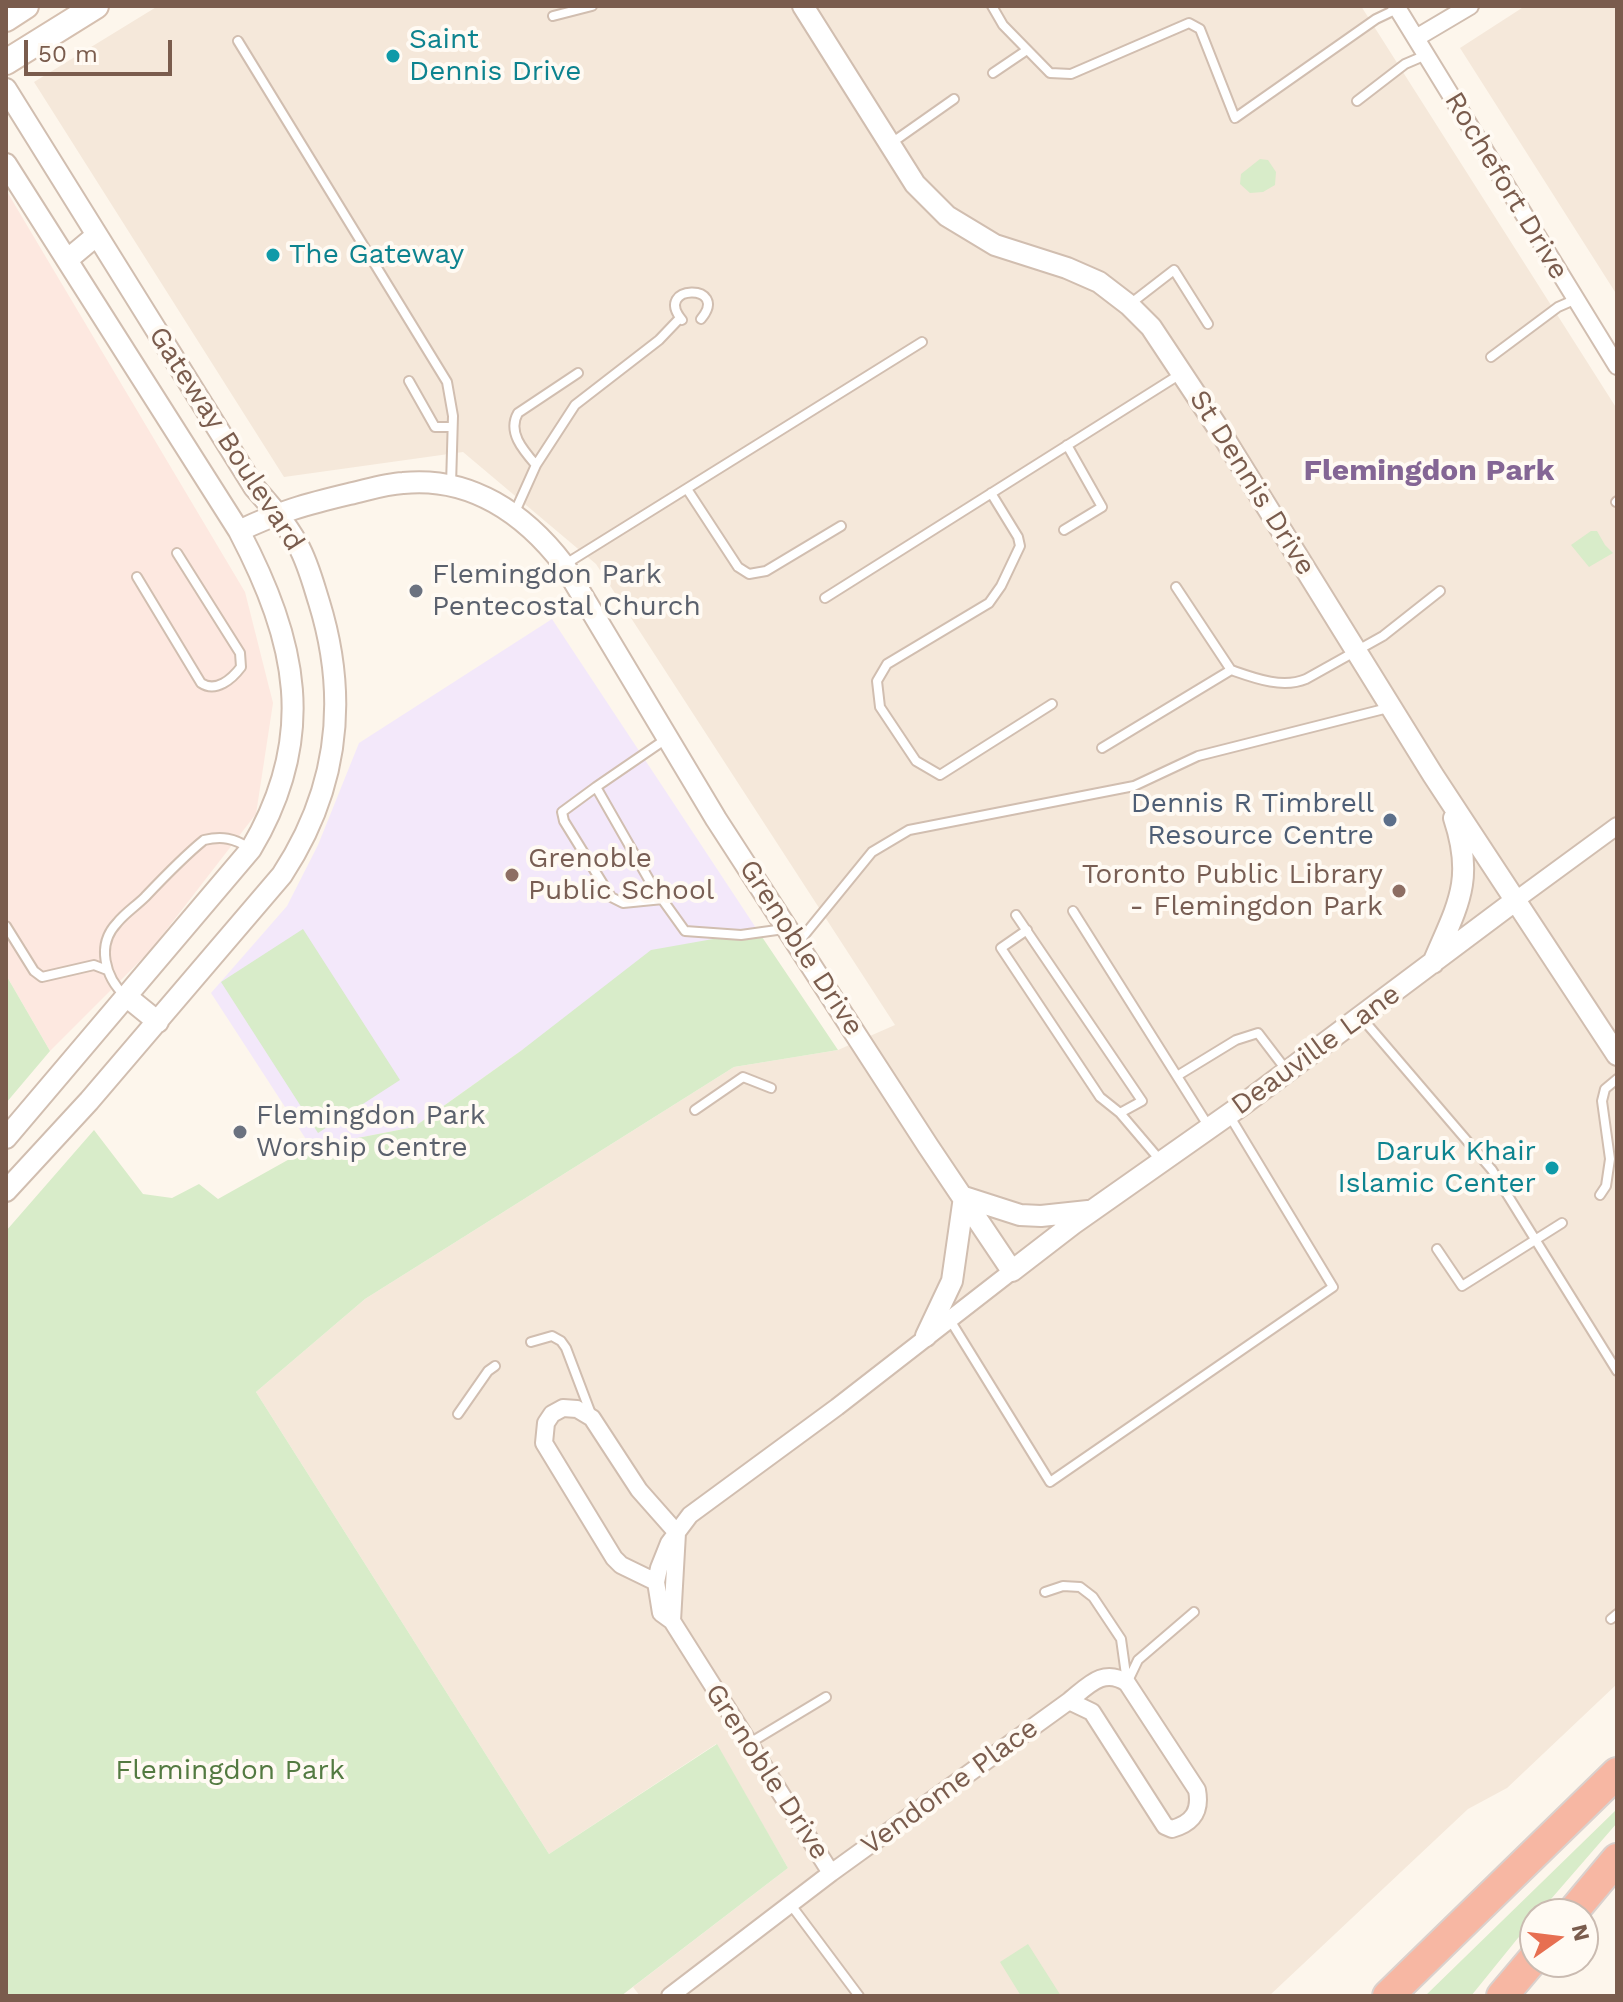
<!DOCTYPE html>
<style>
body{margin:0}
#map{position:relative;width:1623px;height:2002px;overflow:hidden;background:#fdf6ec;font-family:"Work Sans",sans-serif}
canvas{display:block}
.frame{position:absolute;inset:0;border:8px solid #7a5c4d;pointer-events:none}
.north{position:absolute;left:1519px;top:1898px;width:80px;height:80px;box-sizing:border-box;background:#fffaf3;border:2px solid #cabbb1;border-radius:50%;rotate:76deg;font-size:22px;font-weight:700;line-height:32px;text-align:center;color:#7a5c4d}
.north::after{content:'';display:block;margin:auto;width:28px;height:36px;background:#e76f51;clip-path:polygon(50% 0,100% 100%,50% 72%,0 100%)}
.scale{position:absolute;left:24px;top:40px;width:148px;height:36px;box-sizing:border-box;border:4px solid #7a5c4d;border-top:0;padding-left:10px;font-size:24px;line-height:28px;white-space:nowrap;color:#7a5c4d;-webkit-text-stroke:6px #fffaf3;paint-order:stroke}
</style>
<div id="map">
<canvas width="1623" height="2002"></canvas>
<div class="frame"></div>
<div class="north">N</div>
<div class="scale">50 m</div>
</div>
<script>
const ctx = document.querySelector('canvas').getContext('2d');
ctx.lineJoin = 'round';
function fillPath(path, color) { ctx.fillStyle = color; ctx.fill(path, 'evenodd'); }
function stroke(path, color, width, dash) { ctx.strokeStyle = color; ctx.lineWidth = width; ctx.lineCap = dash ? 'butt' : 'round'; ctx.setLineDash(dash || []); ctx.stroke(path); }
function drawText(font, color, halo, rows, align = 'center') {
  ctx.font = font + ' "Work Sans",sans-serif'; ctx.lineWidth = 8; ctx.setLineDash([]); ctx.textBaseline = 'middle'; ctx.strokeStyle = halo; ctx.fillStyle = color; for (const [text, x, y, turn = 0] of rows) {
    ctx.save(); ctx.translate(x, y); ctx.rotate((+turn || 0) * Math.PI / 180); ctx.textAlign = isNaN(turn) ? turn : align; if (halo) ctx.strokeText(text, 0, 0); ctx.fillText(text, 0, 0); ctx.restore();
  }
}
fillPath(new Path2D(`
 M158 6H1361L1617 409V1684L1507 1788 1468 1809 1269 1996H640L633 1987 788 1868 716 1744 549 1854 256 1392 365 1299 734 1067 838 1050 895 1025 596 564 463 452 284 477 34 82Z
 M1525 6H1617V295L1460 48Z`), '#f5e8da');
fillPath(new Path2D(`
 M6 190 245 592 273 703 256 814 150 951 50 1051 6 975Z`), '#fde8e0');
fillPath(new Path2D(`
 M552 619 758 931 522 1050 414 1127 311 1147 211 993 287 906 318 845 359 743Z`), '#f3e8fa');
fillPath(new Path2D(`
 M1260 159 1268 160 1276 172 1275 185 1263 192 1250 193 1240 184 1241 174Z
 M1591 531H1597L1605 545 1613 553 1589 567 1571 545Z
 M303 929 400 1080 318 1133 221 982Z
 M758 931 838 1050 734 1067 365 1299 256 1392 549 1854 717 1744 788 1868 621 1996H6V1231L94 1130 143 1194 172 1198 199 1184 218 1199 311 1147 414 1127 522 1050 651 950Z
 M6 975 50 1051 6 1103Z
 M1617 1809V1823L1538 1914H1535V1917L1471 1996H1425Z
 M1028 1944 1061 1996H1021L1000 1962Z`), '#d8ecc9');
const service = new Path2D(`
 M992 6 1003 25 1050 73 1071 74 1189 23 1200 29 1235 118 1376 19 1397 9
 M553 16 592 6
 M238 41 447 382 453 416 451 485
 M993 73 1027 50
 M1357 101 1405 64 1426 55
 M890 144 954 99
 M1130 304 1174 270 1208 324
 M682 320C652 284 731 283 701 319
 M1491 357 1558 307 1574 300
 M409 381 435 427H452
 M536 465C523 450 507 432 518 413L578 373
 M687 489 738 567 749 574 766 571 841 526
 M991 493 1018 537 1020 546 1001 586 989 603 887 664 877 681 880 707 916 761 940 775 1052 704
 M1616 502 1617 501
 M514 514 536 465 575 405 659 340 680 318
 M1064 530 1102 507 1067 445
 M564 565 922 342
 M137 577 201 683C216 693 232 679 241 667L240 653 177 553
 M1176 587 1231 670
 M825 598 1182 373
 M666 739 596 787 652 885 685 931 741 935 784 929
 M1102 748 1231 670C1254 678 1282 689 1306 679L1383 636 1440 591
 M596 787 562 812 564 821 611 897 623 903 663 899
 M1073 911 1209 1127
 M1016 915 1142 1101 1120 1113 1160 1160
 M6 926 34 971 42 977 94 965 107 970
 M1027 930 1001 948 1100 1097 1120 1113
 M797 944 872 852 909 830 1134 786 1198 756 1388 708
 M125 996C105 977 96 945 117 923 125 913 136 906 145 897 164 877 183 857 204 840 222 836 234 838 249 848
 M1361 1017 1492 1170 1617 1371
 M1177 1076 1236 1040 1258 1033 1287 1071
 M695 1110 743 1077 771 1088
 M1600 1195 1606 1186 1610 1159 1602 1101 1605 1089 1617 1079
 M1437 1249 1462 1286 1562 1223
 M950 1320 1050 1482 1333 1287 1229 1115
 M531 1342 552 1336 561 1341 566 1348 591 1414
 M458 1414 488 1371 495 1366
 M1045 1592 1063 1586 1080 1587 1093 1597 1121 1639 1127 1682
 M1611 1619 1617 1614
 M1127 1683 1138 1660 1194 1612
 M748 1744 826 1697
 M791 1905 859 1996`);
const minor = new Path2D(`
 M1396 6 1617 366
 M1416 38 1470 6
 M1516 900 1617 826
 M656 1582 621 1565 614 1558 544 1443 546 1423 552 1414 563 1408 577 1409 592 1418 639 1490 677 1533
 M672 1621 677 1533
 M831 1873 672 1621 661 1613 656 1582 659 1568 669 1543 690 1515 837 1407 1012 1271
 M670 1996 831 1873 1069 1701 1092 1712 1165 1826 1172 1829C1193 1823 1201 1811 1197 1790L1127 1683C1103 1667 1088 1686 1069 1701`);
const tertiary = new Path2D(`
 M803 6 915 184 947 216 995 245 1067 268 1099 282 1129 305 1151 327 1218 428 1433 775 1617 1055
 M6 89 254 487C270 505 286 523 298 545 308 563 313 583 319 602 349 699 338 790 282 875L89 1101 6 1191
 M6 164 239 531C297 642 318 736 251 849L6 1138
 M67 260 97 235
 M239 531C278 512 307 504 349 494 367 490 385 484 403 483 471 476 525 514 564 565L716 819 928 1146 1012 1271 1073 1224 1245 1103 1516 900
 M1433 963C1457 906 1475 881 1454 818
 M126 996 158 1022
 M964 1197 1020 1215 1041 1216 1088 1211
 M926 1336 952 1281 964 1197`);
const secondary = new Path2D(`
 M6 19 26 6
 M6 62 96 6`);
const motorway = new Path2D(`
 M1571 1914 1617 1859
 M1388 1996 1617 1773
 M1502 1996 1535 1957`);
stroke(service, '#d1beb0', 12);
stroke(minor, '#d1beb0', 20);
stroke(tertiary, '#d1beb0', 24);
stroke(secondary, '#d6c0b0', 28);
stroke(motorway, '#dad1cd', 34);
stroke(service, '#fff', 8);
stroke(minor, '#fff', 16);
stroke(tertiary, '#fff', 20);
stroke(secondary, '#fff', 24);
stroke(motorway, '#f7b7a3', 30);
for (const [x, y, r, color] of [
 [393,56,8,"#0f9aa8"],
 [273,255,8,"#0f9aa8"],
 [416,591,8,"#6b7280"],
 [1390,820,8,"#5c6f8a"],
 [512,875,8,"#8d6e63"],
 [1399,891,8,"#8d6e63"],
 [240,1132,8,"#6b7280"],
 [1552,1168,8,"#0f9aa8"]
]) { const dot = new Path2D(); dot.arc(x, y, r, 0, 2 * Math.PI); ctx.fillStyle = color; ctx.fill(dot); stroke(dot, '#fffaf3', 3); }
drawText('28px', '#0d838f', '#fffaf3', [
 ["Saint",409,40],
 ["Dennis Drive",409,72],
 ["The Gateway",289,255],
 ["Daruk Khair",1536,1152,"right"],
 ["Islamic Center",1536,1184,"right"]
], 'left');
drawText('28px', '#7a5c4d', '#fffaf3', [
 ["Rochefort Drive",1506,186,59],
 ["Gateway Boulevard",226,439,57],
 ["St Dennis Drive",1252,483,58],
 ["Grenoble Drive",801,948,57],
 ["Deauville Lane",1316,1050,-36],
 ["Grenoble Drive",767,1772,57],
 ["Vendome Place",950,1787,-36]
]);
drawText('28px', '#5b616d', '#fffaf3', [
 ["Flemingdon Park",432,575],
 ["Pentecostal Church",432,607],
 ["Flemingdon Park",256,1116],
 ["Worship Centre",256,1148]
], 'left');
drawText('28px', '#4e5e75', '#fffaf3', [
 ["Dennis R Timbrell",1374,804],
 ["Resource Centre",1374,836]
], 'right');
drawText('28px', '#785e54', '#fffaf3', [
 ["Grenoble",528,859],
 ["Public School",528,891],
 ["Toronto Public Library",1383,875,"right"],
 ["- Flemingdon Park",1383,907,"right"]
], 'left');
drawText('28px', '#537a41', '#fffaf3', [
 ["Flemingdon Park",230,1771]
]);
drawText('bold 30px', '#846695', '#fffaf3', [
 ["Flemingdon Park",1429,471]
]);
</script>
